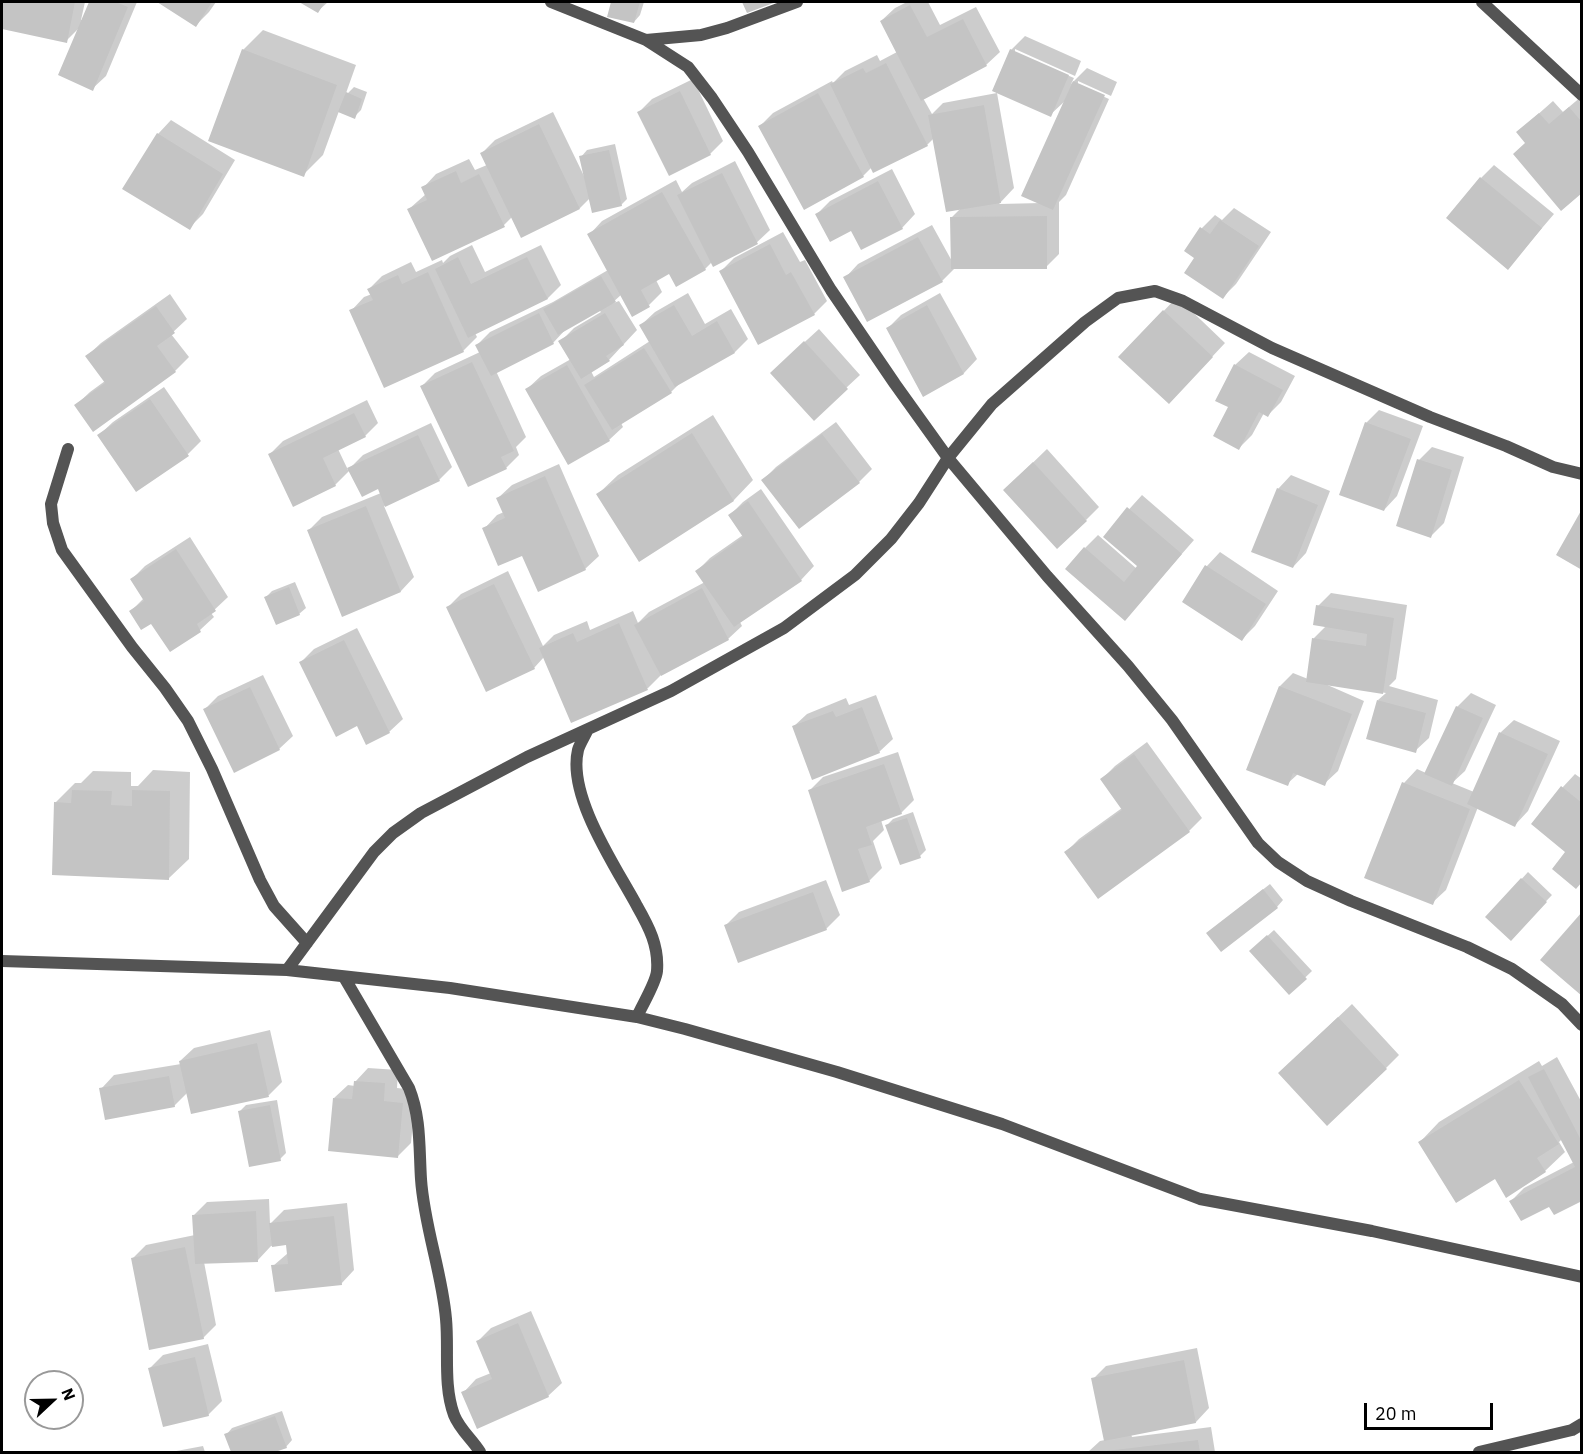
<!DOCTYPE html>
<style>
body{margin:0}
#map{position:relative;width:1583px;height:1454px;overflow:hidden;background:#fff;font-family:"IBM Plex Sans",sans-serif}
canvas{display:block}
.frame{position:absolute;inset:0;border:3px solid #000;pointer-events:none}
.north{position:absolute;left:24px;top:1370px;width:60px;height:60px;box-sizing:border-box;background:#fff;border:2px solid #999;border-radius:50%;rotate:68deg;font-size:16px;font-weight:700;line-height:24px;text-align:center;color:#000}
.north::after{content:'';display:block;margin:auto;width:21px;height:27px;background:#000;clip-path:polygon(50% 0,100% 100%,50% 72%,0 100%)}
.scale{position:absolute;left:1364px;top:1403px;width:129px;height:27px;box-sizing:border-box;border:3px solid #000;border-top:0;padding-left:8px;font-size:18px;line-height:21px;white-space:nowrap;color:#000;-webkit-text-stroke:4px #fff;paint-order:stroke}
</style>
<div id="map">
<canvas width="1583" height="1454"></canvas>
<div class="frame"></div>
<div class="north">N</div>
<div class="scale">20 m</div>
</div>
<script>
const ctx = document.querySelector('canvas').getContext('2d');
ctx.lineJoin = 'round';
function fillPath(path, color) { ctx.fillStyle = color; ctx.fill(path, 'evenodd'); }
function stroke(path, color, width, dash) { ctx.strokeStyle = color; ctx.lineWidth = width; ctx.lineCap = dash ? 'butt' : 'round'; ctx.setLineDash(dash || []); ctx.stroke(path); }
fillPath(new Path2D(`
 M2 2H85L81 20H83L91 2H137L106 76 92 89 79 28 66 41 2 27Z
 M160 2H216L209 12 196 25Z
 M301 2H328L318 11Z
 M613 2H644L640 15 634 22 609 16Z
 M907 2H928L940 25 976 7 1000 52 986 65 923 98 932 114 943 103 997 93 1014 188 999 204 1041 203 1065 101 1050 115 1011 50 1025 36 1081 61 1075 76 1015 49V53L1074 78 1071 84 1087 68 1117 82 1111 96 1078 81V85L1109 99 1066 195 1059 202V254L1046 267H956L942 281 845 278 858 264 932 225 953 263 952 217 961 208 934 138 927 145 872 167 863 176 760 126 773 113 832 81 833 83 845 71 877 55 880 61 897 52 881 21 895 8Z
 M263 30 356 65 345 96 354 87 367 92 361 110 354 117 339 111 323 155 303 175 243 50Z
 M693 79 723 141 710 154 639 112 652 99Z
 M1582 96V191L1527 142 1518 132 1553 101 1563 112Z
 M553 112 584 176 581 157 587 150 615 144 627 199 621 205 590 198 580 208 521 236 512 217 504 225 433 260 409 209 426 194 423 188 436 174 469 159 475 170 487 165 482 153 495 140Z
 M171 120 235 160 203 214 189 228 158 134Z
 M735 161 770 230 753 246 712 262 705 269 670 272 656 280 662 292 649 305 622 294 611 304 619 301 637 330 609 360 591 371 594 377 650 341 641 325 655 312 688 293 705 324 731 309 748 339 735 352 681 382 671 392 621 423 623 427 609 440 569 463 527 389 541 376 571 359 560 342 574 328 601 312 599 310 566 329 553 343 496 371 526 437 516 447 519 455 506 468 422 386 435 373 480 352 477 345 490 332 553 302 608 270 589 235 602 221 676 180 682 192 692 183Z
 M1494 165 1554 214 1508 268 1481 178Z
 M892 169 915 214 902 228 852 229 817 214 830 201Z
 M1234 208 1271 232 1236 284 1223 297 1197 257 1202 228 1215 215 1222 220Z
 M783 232 800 262 805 260 827 301 814 314 720 272 734 258Z
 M472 245 485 272 541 245 561 285 548 298 475 333 477 337 463 351 385 386 351 311 364 297 372 294 369 289 382 276 411 262 416 272 442 260 443 263 450 256Z
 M940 293 977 359 964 373 924 395 888 328 901 315Z
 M170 294 187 319 171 334 189 357 175 371 93 429 76 405 90 392 105 381 87 356 101 343Z
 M1177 297 1225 343 1182 389 1120 357Z
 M819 329 860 375 846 388 785 360Z
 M1249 352 1295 376 1281 402 1268 415 1264 413 1252 435 1239 448 1230 407 1235 365Z
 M164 387 201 441 188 454 99 435 113 422Z
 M367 400 378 423 365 436 338 449 348 470 363 455 431 423 452 467 439 480 384 506 414 577 401 591 343 615 308 531 322 517 381 493 378 487 350 470 335 485 270 454 283 441Z
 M1379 410 1423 426 1397 496 1384 510 1366 423Z
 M713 415 753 480 734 500 640 560 598 494 618 475Z
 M836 422 872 469 859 482 763 480 776 467Z
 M1432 447 1464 457 1444 523 1431 536 1419 460Z
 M1047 449 1099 507 1086 520 1018 477Z
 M559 464 599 556 585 569 523 554 484 529 497 515 504 512 498 498 512 485Z
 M1291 475 1330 491 1306 553 1293 567 1278 489Z
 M761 489 814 566 801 580 740 622 742 626 728 639 661 675 648 688 572 721 544 657 534 668 448 607 461 594 508 571 543 646 554 635 587 621 590 630 633 611 638 623 649 612 705 582 697 571 710 558 743 535 730 515 743 502Z
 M1142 495 1194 540 1125 619 1085 548 1098 535 1137 569 1140 566 1105 536Z
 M190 537 228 597 211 613 214 617 200 630 170 650 151 622 131 611 144 598 132 579 145 566Z
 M1220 552 1278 591 1255 626 1242 639 1184 601 1207 566Z
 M295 582 306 608 299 614 266 597 272 591Z
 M1331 593 1407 605 1396 679 1389 686 1438 700 1429 738 1415 751 1378 700 1386 693 1323 683 1364 701 1338 771 1324 784 1298 774 1287 784 1280 686 1293 673 1308 679 1314 638 1326 626 1318 606Z
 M357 628 403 719 389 732 301 662 314 649Z
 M263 675 293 736 279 749 205 709 218 696Z
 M1471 693 1496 705 1465 771 1452 783 1474 792 1500 733 1514 720 1560 741 1528 811 1515 825 1478 807 1446 890 1432 903 1404 783 1417 769 1426 773 1457 707Z
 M876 695 893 739 879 752 793 727 807 714 846 698 849 705Z
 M1147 742 1202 818 1189 831 1066 852 1079 839 1122 808 1102 779 1115 766Z
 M898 752 914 800 901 813 881 820 884 830 873 841 882 868 869 881 809 791 823 777Z
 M153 770 190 772 189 859 169 878 55 803 75 783H81L93 771 131 772V786H138Z
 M1575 774 1582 779V881L1567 852 1562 788Z
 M913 812 926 850 920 856 887 825 893 819Z
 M1528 872 1552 895 1510 939 1487 917Z
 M826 880 840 915 826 929 725 926 739 912Z
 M1270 884 1283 900 1277 907 1215 927Z
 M1274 930 1312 971 1289 993 1251 951Z
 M1352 1004 1399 1055 1386 1068 1293 1060Z
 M270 1030 282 1082 269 1095 188 1092 174 1106 101 1089 114 1075 181 1064 180 1061 194 1048Z
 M1557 1057 1582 1103V1199L1549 1205 1511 1201 1524 1188 1574 1162 1562 1139 1559 1142 1565 1152 1545 1171 1495 1177 1420 1142 1439 1122 1539 1061 1542 1066Z
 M368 1068 398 1070 397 1088 416 1090 411 1143 398 1156 334 1098 348 1085 355 1086V1082Z
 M277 1100 286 1153 280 1159 240 1111 246 1105Z
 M269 1199 270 1224 284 1210 347 1203 354 1270 341 1284 273 1266 288 1253 287 1244 271 1246 258 1260 204 1262 216 1325 203 1338 132 1259 146 1245 195 1235 194 1215 207 1202Z
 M531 1311 562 1383 548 1396 463 1393 476 1379 491 1373 478 1341 491 1328Z
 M208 1344 222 1401 208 1415 150 1368 163 1355Z
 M1197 1348 1209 1408 1196 1422 1131 1434 1132 1437 1211 1427 1215 1452H1088L1100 1441 1105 1440 1093 1379 1106 1366Z
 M282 1411 292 1440 286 1447 270 1452H232L226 1435 232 1428Z
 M203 1446 205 1452H171Z`), '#0003');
fillPath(new Path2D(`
 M2 2H75L67 43 2 29Z
 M89 2H116L128 7 93 91 58 75Z
 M157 2H212L196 27Z
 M299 2H325L318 13Z
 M611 2H640L634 23 607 17Z
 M742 2H776L747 13Z
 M910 5 927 37 963 19 987 66 921 101 880 21Z
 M242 49 337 85 304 177 208 141Z
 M1010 49 1069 75 1051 117 992 91Z
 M886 63 928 146 873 173 830 84 863 68 866 73Z
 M1073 81 1105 95 1053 210 1021 196Z
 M680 91 711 155 669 176 637 112Z
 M346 92 362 99 355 119 338 112Z
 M818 93 864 177 804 210 758 126Z
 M984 105 1001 203 946 212 928 115Z
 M1569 107 1582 122V193L1561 211 1513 154 1525 143 1516 132 1539 113 1549 124Z
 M539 124 580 209 521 238 480 153Z
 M157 133 223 174 190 230 122 189Z
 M609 150 622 206 592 213 579 156Z
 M456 171 461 183 479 174 505 227 432 261 407 209 427 200 421 187Z
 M722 173 758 244 713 267 677 195Z
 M1480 177 1542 228 1508 270 1446 218Z
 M878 181 903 229 861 250 851 231 830 242 815 214Z
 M662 192 706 270 676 287 669 274 641 290 650 307 632 317 587 234Z
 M1047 216V269H951L950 217Z
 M1220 220 1259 246 1223 299 1184 273 1194 258 1184 251 1200 227 1210 234Z
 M918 237 943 282 867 322 843 277Z
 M770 244 786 275 791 272 815 315 758 345 719 271Z
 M458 257 471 284 527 257 548 299 468 338 435 269Z
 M428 272 464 352 384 388 349 310 373 300 367 289 398 275 402 284Z
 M601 276 616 302 558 335 543 309Z
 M674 305 692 336 717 321 735 353 675 387 639 325Z
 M927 305 964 374 923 397 886 328Z
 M156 306 175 333 157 346 176 372 93 432 74 405 105 383 85 356Z
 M1163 310 1213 357 1169 404 1118 357Z
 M539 313 554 344 491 376 475 345Z
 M605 313 624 345 606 356 610 361 581 379 558 341Z
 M804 341 848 389 814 421 770 373Z
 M644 348 672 393 612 430 584 385Z
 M472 362 514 451 501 457 507 469 468 487 420 386Z
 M1234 364 1283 390 1268 417 1259 412 1239 450 1213 436 1228 407 1215 401Z
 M567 365 610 441 568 465 525 389Z
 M150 399 189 456 136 492 97 435Z
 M354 413 366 437 323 458 336 486 293 507 268 454Z
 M1365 422 1411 439 1384 511 1339 495Z
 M692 433 734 501 639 562 596 494Z
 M822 434 860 483 799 529 761 480Z
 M418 435 440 481 385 507 378 489 362 497 347 468Z
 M1417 459 1452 470 1431 538 1396 526Z
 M1033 462 1087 521 1057 549 1003 490Z
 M545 476 586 570 538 592 522 556 498 566 482 528 505 518 496 498Z
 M1277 488 1318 505 1293 568 1251 552Z
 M748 501 802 581 734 627 695 571 743 537 728 515Z
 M366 506 401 592 342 617 307 530Z
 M1127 507 1182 554 1125 621 1065 569 1084 547 1124 582 1137 566 1103 537Z
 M1582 509V570L1556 555Z
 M176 549 216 611 197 624 201 632 170 652 151 624 141 630 129 611 144 601 130 579Z
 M1205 565 1266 604 1242 641 1182 602Z
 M494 584 535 669 486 692 446 607Z
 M289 587 300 615 276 625 264 597Z
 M702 588 729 640 661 676 634 625Z
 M1316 605 1394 618 1383 694 1306 682 1312 638 1366 646 1367 634 1313 625Z
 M619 623 648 690 571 723 539 648 573 633 577 642Z
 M344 640 390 733 366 745 357 726 336 737 299 662Z
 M1279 686 1352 714 1325 786 1293 773 1288 786 1246 770Z
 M250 687 280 750 234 773 203 709Z
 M1377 700 1426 713 1416 753 1366 739Z
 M1456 706 1483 718 1452 786 1424 774Z
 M862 707 880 753 812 780 792 726 833 711 836 717Z
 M1499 732 1548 754 1515 827 1467 804Z
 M1134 754 1190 832 1098 899 1064 852 1122 810 1100 779Z
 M884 764 902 814 866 827 872 845 858 849 870 882 842 892 808 790Z
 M1402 782 1470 809 1433 905 1364 878Z
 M1561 786 1582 803V882L1576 889 1552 869 1565 852 1531 824Z
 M72 790 112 791 111 805 132 806V790L170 791 169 880 52 875 54 802 71 803Z
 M907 818 921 858 900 865 885 825Z
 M1521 878 1547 902 1511 941 1485 917Z
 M1263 889 1278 908 1221 952 1206 933Z
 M813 892 827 930 738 963 724 925Z
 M1582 912V996L1540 960Z
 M1267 935 1307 979 1289 995 1249 951Z
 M1338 1017 1387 1069 1327 1126 1278 1073Z
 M257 1043 269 1097 191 1114 179 1061Z
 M1544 1069 1582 1142V1201L1554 1215 1549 1207 1521 1221 1509 1201 1575 1167 1528 1077Z
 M169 1076 175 1107 105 1120 99 1088Z
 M1519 1080 1559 1144 1537 1158 1546 1172 1506 1198 1495 1179 1456 1203 1418 1142Z
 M354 1081 385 1083 384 1101 403 1103 398 1158 328 1151 333 1098 352 1099Z
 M270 1105 281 1161 249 1167 238 1111Z
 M256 1211 258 1262 195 1264 192 1215Z
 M334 1216 342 1285 275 1292 271 1265 288 1264 286 1245 272 1247 269 1223Z
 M185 1247 204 1339 149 1350 131 1258Z
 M518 1323 549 1397 477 1429 461 1392 492 1379 476 1341Z
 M195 1357 209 1416 163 1427 148 1368Z
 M1184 1360 1196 1423 1104 1441 1091 1378Z
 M275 1416 287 1448 275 1452H231L224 1434Z
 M1198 1440 1200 1452H1106V1451Z`), '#c4c4c4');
stroke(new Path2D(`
 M551 2 646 40 688 67 712 98 748 152 831 290 895 384 948 458 1047 576 1128 666 1172 720 1258 843 1278 862 1307 881 1351 901 1467 947 1512 969 1562 1004 1582 1025
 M1482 2 1582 95
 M646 40 701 35 727 28 797 2
 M68 449 51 504 53 523 62 550 132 647 165 688 188 721 212 769 260 880 274 906 307 943
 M588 729C585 736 580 743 578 750 567 796 616 867 637 906 649 927 659 946 657 971 656 983 642 1005 637 1017
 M2 961 287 970 450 988 637 1017 685 1029 837 1072 1002 1124 1200 1199 1372 1231 1582 1277
 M287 970 374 852 393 833 421 813 527 757 671 691 784 628 855 575 891 539 919 503 948 458 992 404 1085 322 1118 298 1155 291 1183 301 1272 348 1430 417 1506 446 1553 467 1582 474
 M344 977 409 1088C421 1118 419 1147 421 1179 424 1226 442 1272 446 1319 449 1350 443 1385 454 1415 460 1430 472 1439 480 1452
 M1479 1452 1572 1430 1582 1424`), '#545454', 12);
</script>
